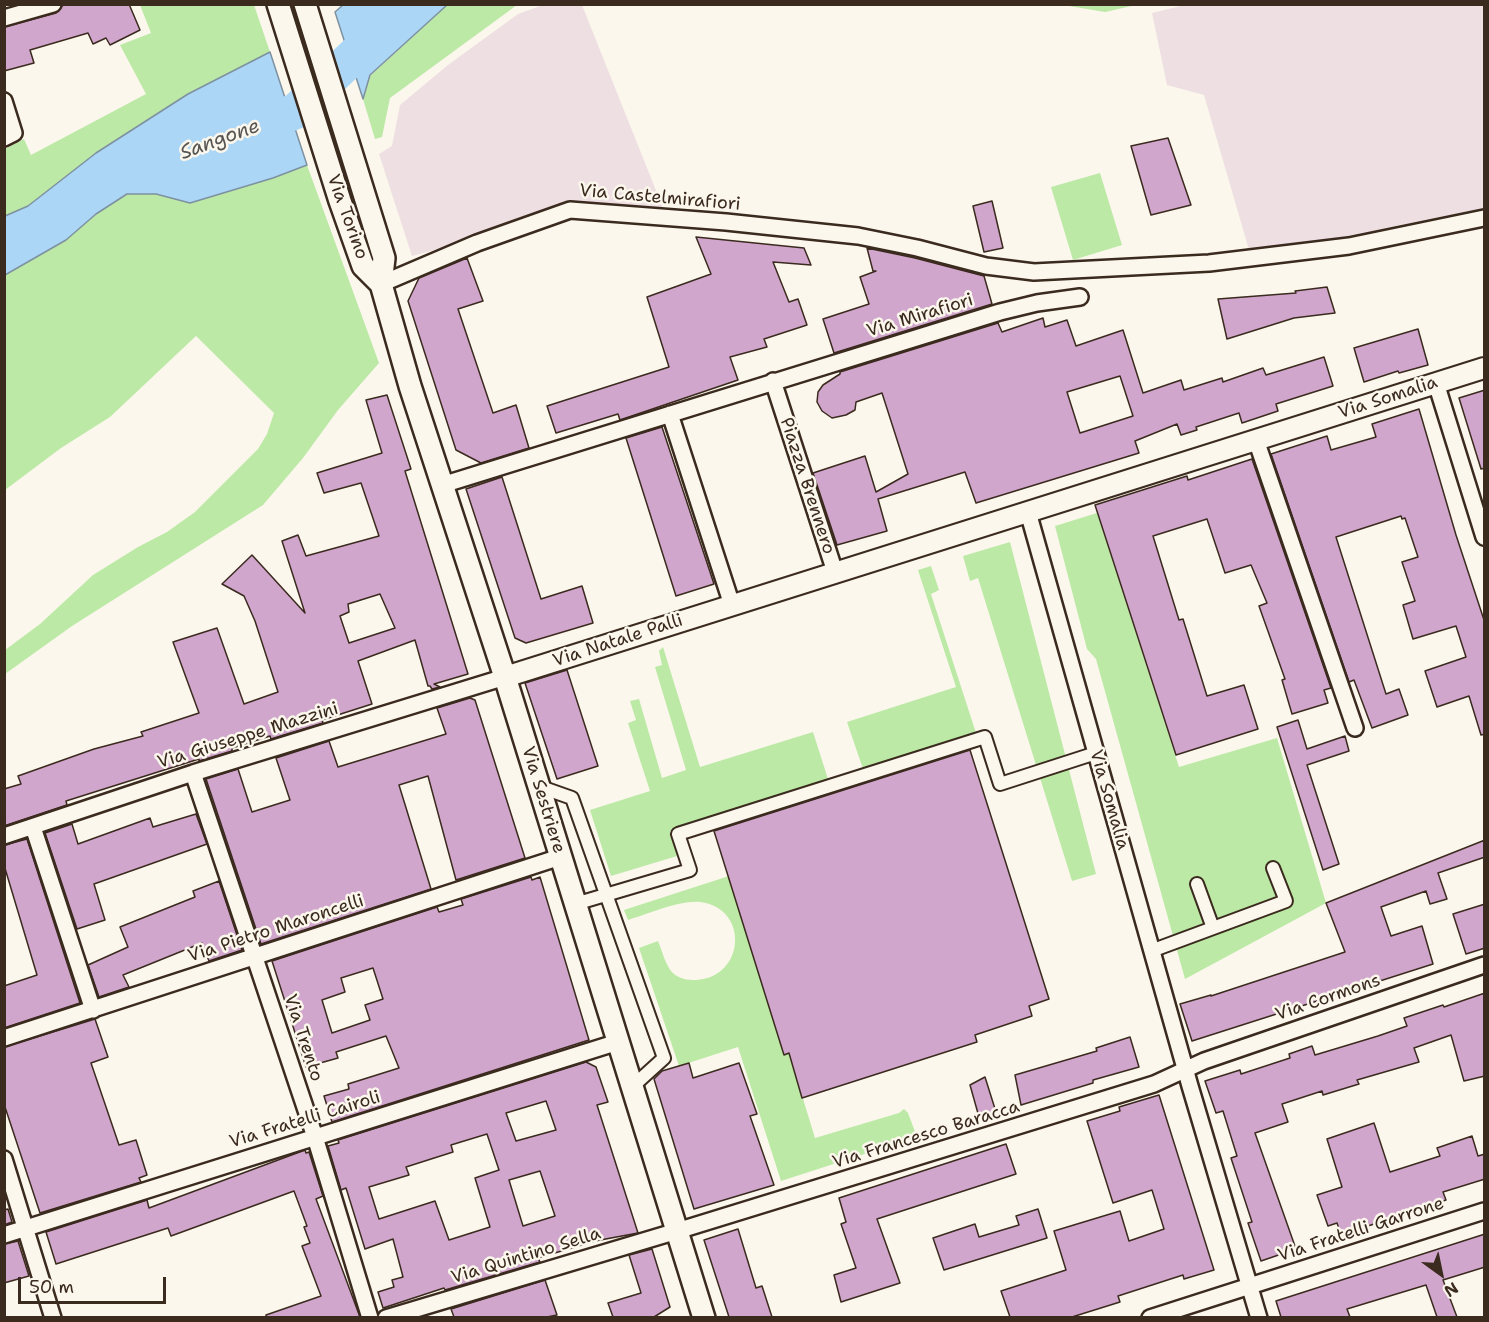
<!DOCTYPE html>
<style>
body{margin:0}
#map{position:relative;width:1489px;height:1322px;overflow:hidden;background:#fbf7ec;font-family:"Shantell Sans",sans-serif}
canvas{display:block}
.frame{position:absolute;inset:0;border:6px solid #3b2a1e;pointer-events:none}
.north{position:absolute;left:1411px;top:1244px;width:60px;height:60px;-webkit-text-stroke:4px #fbf7ec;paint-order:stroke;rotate:147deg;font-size:16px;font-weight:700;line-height:24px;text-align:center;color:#3b2a1e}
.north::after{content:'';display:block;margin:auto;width:21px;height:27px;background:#3b2a1e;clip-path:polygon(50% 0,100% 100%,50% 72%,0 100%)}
.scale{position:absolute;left:18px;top:1277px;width:148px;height:27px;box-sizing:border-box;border:3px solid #3b2a1e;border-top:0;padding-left:8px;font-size:18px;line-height:21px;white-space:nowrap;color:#3b2a1e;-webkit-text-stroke:4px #fbf7ec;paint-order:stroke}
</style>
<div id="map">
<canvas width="1489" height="1322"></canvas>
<div class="frame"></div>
<div class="north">N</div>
<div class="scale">50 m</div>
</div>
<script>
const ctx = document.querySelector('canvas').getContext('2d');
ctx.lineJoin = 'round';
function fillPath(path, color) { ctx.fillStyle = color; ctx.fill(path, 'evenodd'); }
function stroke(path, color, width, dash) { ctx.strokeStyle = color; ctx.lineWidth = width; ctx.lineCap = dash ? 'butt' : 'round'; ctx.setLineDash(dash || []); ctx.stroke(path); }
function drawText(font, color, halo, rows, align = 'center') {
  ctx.font = font + ' "Shantell Sans",sans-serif'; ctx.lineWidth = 5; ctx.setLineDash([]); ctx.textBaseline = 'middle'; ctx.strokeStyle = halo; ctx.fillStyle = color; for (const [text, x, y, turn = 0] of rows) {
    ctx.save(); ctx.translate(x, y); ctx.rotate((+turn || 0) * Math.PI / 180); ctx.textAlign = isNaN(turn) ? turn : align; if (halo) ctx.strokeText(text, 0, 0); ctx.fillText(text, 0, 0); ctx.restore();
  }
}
fillPath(new Path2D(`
 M1189 4 1484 5V208L1386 228 1352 239 1313 247 1249 250 1204 95 1167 85 1152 13Z
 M543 5H582L665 213 564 205 474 239 412 256 379 154 392 146 400 105 448 65 518 14Z`), '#eedfe2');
fillPath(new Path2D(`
 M140 5H254L270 52 188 94 96 153 28 206 5 216V149L24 139 31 155 146 94 120 45 151 33Z
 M447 5H517L390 98 382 137 375 139 363 99 370 76Z
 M1063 5H1136L1105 12Z
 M307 165 379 363 338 410 303 458 263 505 72 626 5 674V650L40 624 93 575 138 547 167 532 195 512 258 449 267 434 274 413 196 336 110 417 61 448 5 490V275L66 240 96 214 127 194H156L190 203 273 178Z
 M1100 173 1122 245 1073 260 1051 187Z
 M1097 513 1179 767 1277 738 1326 903 1185 979 1096 659 1087 649 1055 526Z
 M1010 542 1096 874 1072 881 978 578 970 581 963 556Z
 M931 566 939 590 931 594 976 733 863 769 847 722 956 687 918 570Z
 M663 647 700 767 813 732 828 779 670 831 677 856 611 876 590 810 650 791 628 723 636 720 630 701 639 699 662 778 686 770 655 667 662 665 659 651Z
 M729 876 784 1055 789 1053 815 1138 899 1113 904 1109 908 1113 917 1137 781 1181 738 1047 679 1066 639 948 658 941C662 950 666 968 674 974 680 979 688 980 696 980 745 978 750 908 700 902 680 900 648 914 628 920L624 910Z`), '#bce9a6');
const water = new Path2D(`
 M344 4H447V5L370 75 363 99 335 12Z
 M270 52 307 165 273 178 190 203 156 194H127L96 214 66 240 5 275V216L28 206 96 153 188 94Z`);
fillPath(water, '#abd6f6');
stroke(water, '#7e91a0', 1.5);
stroke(new Path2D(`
 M245 131 296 111 408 4`), '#abd6f6', 36);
const building = new Path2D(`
 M129 4 140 30 110 45 106 38 93 44 88 33 30 50 34 63 4 71V27L56 13 64 4Z
 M1168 138 1191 205 1151 215 1131 146Z
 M992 201 1003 248 984 252 973 206Z
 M696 237 804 248 811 265 773 262 789 302 798 299 807 325 764 339 767 347 730 357 738 380 620 420 618 414 556 433 547 406 669 367 647 297 711 274Z
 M867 248 915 258 984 276 992 304 834 353 823 319 869 304 860 277 876 271H873Z
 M467 258 483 301 458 309 493 413 516 405 529 448 481 463 456 450 408 301 419 278Z
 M1327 287 1335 313 1294 318 1227 339 1218 299 1296 293 1295 291Z
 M1043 318 1045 327 1067 320 1076 346 1123 330 1143 393 1181 380 1184 390 1222 378 1223 382 1263 368 1266 375 1324 357 1333 386 1276 404 1278 411 1242 423 1239 413 1196 427 1197 430 1181 435 1177 424 1135 441 1139 453 976 503 965 472 878 499 887 531 837 545 813 473 865 456 876 492 908 474 882 393 856 402 855 410 846 415 832 418 822 411 817 402 818 392 823 385 840 374V372L998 323 1002 332ZM1120 376 1133 416 1080 433 1067 392Z
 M1418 329 1428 365 1399 373 1398 371 1364 382 1354 348Z
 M1485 390V468L1481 469 1459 398Z
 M387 395 411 469 405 471 468 674 434 684 440 687 432 689 430 686H428L415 640 358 661 372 704 322 720 323 723 271 739 270 736 232 748V751L199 761V759L66 801 67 805 4 826V789L21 784 18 776 94 749 143 736 141 732 199 713 173 642 217 628 244 704 278 692 255 621 244 596 222 584 252 555 305 613 282 541 298 535 306 556 379 536 361 483 324 493 317 473 382 453 366 400ZM380 594 395 628 349 643 340 616 349 612 348 604Z
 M1419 409 1456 535 1485 623V734L1481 735 1469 696 1437 707 1425 671 1466 657 1456 626 1413 639 1403 605 1415 601 1402 562 1418 557 1405 518 1402 519 1401 516 1336 537 1386 694 1399 689 1408 715 1372 728 1354 680 1349 682 1271 454 1327 436 1331 450 1376 437 1372 424Z
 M662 427 714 584 676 596 626 438Z
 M1252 459 1331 688 1324 690 1328 703 1292 714 1282 680 1285 679 1259 606 1267 603 1251 565 1225 573 1207 519 1153 536 1179 620 1183 619 1207 696 1244 685 1258 729 1176 755 1095 505 1187 476 1188 480Z
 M502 477 541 599 582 586 593 623 526 643 515 638 466 489Z
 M567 670 598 766 557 779 525 683Z
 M470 698 475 700 525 858 456 880 428 776 399 785 431 889 261 944 206 779 238 769 252 812 290 800 276 758 329 741 338 767 446 734 437 708Z
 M1298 720 1307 749 1345 736 1349 751 1307 765 1339 864 1323 870 1277 727Z
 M970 750 1049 999 1029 1006 1032 1016 975 1035 977 1042 802 1098 789 1053 784 1055 714 831Z
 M196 814 207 844 94 884 105 920 77 929 45 833 72 824 78 844 150 818 153 827Z
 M27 839 80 1003 4 1028V986L37 975 4 865V845Z
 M1485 840V857L1438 873 1447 899 1430 904 1426 891 1381 907 1391 936 1422 926 1433 964 1192 1041 1180 1004 1211 995V996L1345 952 1326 903Z
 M531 877 532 880 540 877 589 1040 332 1122 324 1096 349 1089 348 1084 399 1068 386 1036 336 1052 338 1058 306 1067 272 961 437 907 439 912 463 905 461 899ZM373 968 383 999 365 1005 370 1020 332 1033 322 1000 345 992 341 978Z
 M219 881 242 950 209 961 202 943 123 975 129 987 99 997 88 965 128 947 120 927 195 897 193 891Z
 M1485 904V948L1466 954 1453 914Z
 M1485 993V1076L1464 1081 1451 1035 1414 1048 1419 1062 1357 1080 1359 1084 1323 1095 1322 1091 1282 1104 1288 1122 1255 1133 1296 1249 1261 1261 1248 1223 1252 1222 1231 1158 1237 1156 1223 1111 1216 1113 1205 1081 1240 1070 1241 1074 1290 1058 1289 1054 1312 1046 1315 1055 1378 1036 1407 1026 1404 1018 1443 1005 1444 1007Z
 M95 1019 108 1057 91 1063 119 1145 136 1140 147 1175 139 1178 141 1182 40 1213 4 1104V1047Z
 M1130 1037 1139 1067 1093 1080V1083L1021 1105 1015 1075 1097 1051 1096 1048Z
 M586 1062 596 1067 608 1102 597 1105 638 1233 595 1241 538 1258 540 1262 445 1290 444 1288 383 1308 378 1292 394 1287 392 1280 403 1277 393 1239 365 1249 346 1188 341 1190 328 1146 339 1143 338 1140ZM546 1101 556 1130 516 1141 506 1113ZM487 1134 499 1170 475 1178 490 1227 449 1240 435 1201 379 1219 369 1187 409 1175 406 1167 453 1152 451 1145ZM540 1171 555 1216 523 1226 509 1180Z
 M689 1063 693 1078 739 1063 757 1114 750 1116 774 1185 694 1209 654 1079 662 1071Z
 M985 1077 996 1112 979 1117 970 1085Z
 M1159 1095 1214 1270 1184 1279 1183 1275 1118 1296 1120 1302 1072 1317H1010L1001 1291 1066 1270 1054 1231 1120 1211 1129 1241 1164 1229 1152 1190 1113 1203 1087 1121 1120 1111 1119 1107Z
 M1374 1123 1390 1172 1440 1156 1437 1148 1472 1136 1478 1156 1485 1154V1179L1443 1192 1446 1200 1341 1235 1337 1223 1328 1226 1317 1195 1342 1187 1327 1139Z
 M1006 1144 1016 1174 877 1219 900 1283 841 1302 834 1275 856 1268 841 1224 846 1222 839 1198Z
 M305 1150 306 1153 309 1152 323 1196 316 1199 360 1317H266V1315L321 1296 302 1246 310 1243 304 1227 307 1226 294 1191 171 1236 168 1228 56 1264 46 1232 147 1200 149 1208Z
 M8 1209 12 1222 4 1225V1210Z
 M1038 1209 1047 1238 944 1270 933 1238 975 1224 979 1237 1019 1225 1016 1216Z
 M738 1229 756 1288 762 1286 772 1317H729L704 1240Z
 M1485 1234V1267L1443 1280 1457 1317H1437L1426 1285 1347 1309 1350 1317H1281L1276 1301Z
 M18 1241 29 1276 4 1283V1244Z
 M652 1249 670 1307 654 1317H613L608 1303 641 1293 629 1255Z
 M545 1280 557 1315 547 1317H454L451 1309Z`);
fillPath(building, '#d0a6cc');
stroke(building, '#3b2a1e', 1.5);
const pedestrian = new Path2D(`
 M538 786 572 798 664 1058 632 1087
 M1197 884 1213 928
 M575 904 690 870 678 834 985 737 1000 784 1096 753
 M1151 951 1286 901 1273 868`);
const minor = new Path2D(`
 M4 18 53 4
 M4 101 14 133 4 138
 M381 284 477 243 570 210 726 222 858 236 917 248 986 266 1034 272 1209 263 1349 246 1484 218
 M773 381 835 572
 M1436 383 1484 537
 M670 414 732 605
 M1256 440 1355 728
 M442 485 1000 312 1037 303 1080 297
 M1028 512 1190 1086 1259 1318
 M193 773 315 1137 370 1318
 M33 827 93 1010
 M4 836 193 773 505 677
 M4 1038 560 857
 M4 1159 53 1318
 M4 1235 618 1042
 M386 1318 677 1231 1154 1084 1204 1061 1484 965
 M1150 1318 1484 1211`);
const tertiary = new Path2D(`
 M505 677 1484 368`);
const secondary = new Path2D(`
 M278 4 340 201 363 266 381 284
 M305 4 384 258 381 284 410 386 505 677 704 1318`);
stroke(pedestrian, '#3b2a1e', 16);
stroke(minor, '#3b2a1e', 20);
stroke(tertiary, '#3b2a1e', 24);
stroke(secondary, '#3b2a1e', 26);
stroke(pedestrian, '#fbf7ec', 12);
stroke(minor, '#fbf7ec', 15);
stroke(tertiary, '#fbf7ec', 20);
stroke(secondary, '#fbf7ec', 21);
drawText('18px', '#3b2a1e', '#fbf7ec', [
 ["Via Castelmirafiori",660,198,5],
 ["Via Torino",347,217,70],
 ["Via Mirafiori",920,316,-17],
 ["Via Somalia",1388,398,-18],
 ["Piazza Brennero",807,486,72],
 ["Via Natale Palli",618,641,-18],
 ["Via Giuseppe Mazzini",248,736,-17],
 ["Via Sestriere",543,800,73],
 ["Via Somalia",1109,800,74],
 ["Via Pietro Maroncelli",276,929,-18],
 ["Via Cormons",1328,998,-19],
 ["Via Trento",303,1038,72],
 ["Via Fratelli Cairoli",305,1120,-17],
 ["Via Francesco Baracca",926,1135,-17],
 ["Via Fratelli Garrone",1361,1230,-18],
 ["Via Quintino Sella",526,1256,-17]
]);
drawText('italic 20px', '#575554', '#fbf7ec', [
 ["Sangone",220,140,-20]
]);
</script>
